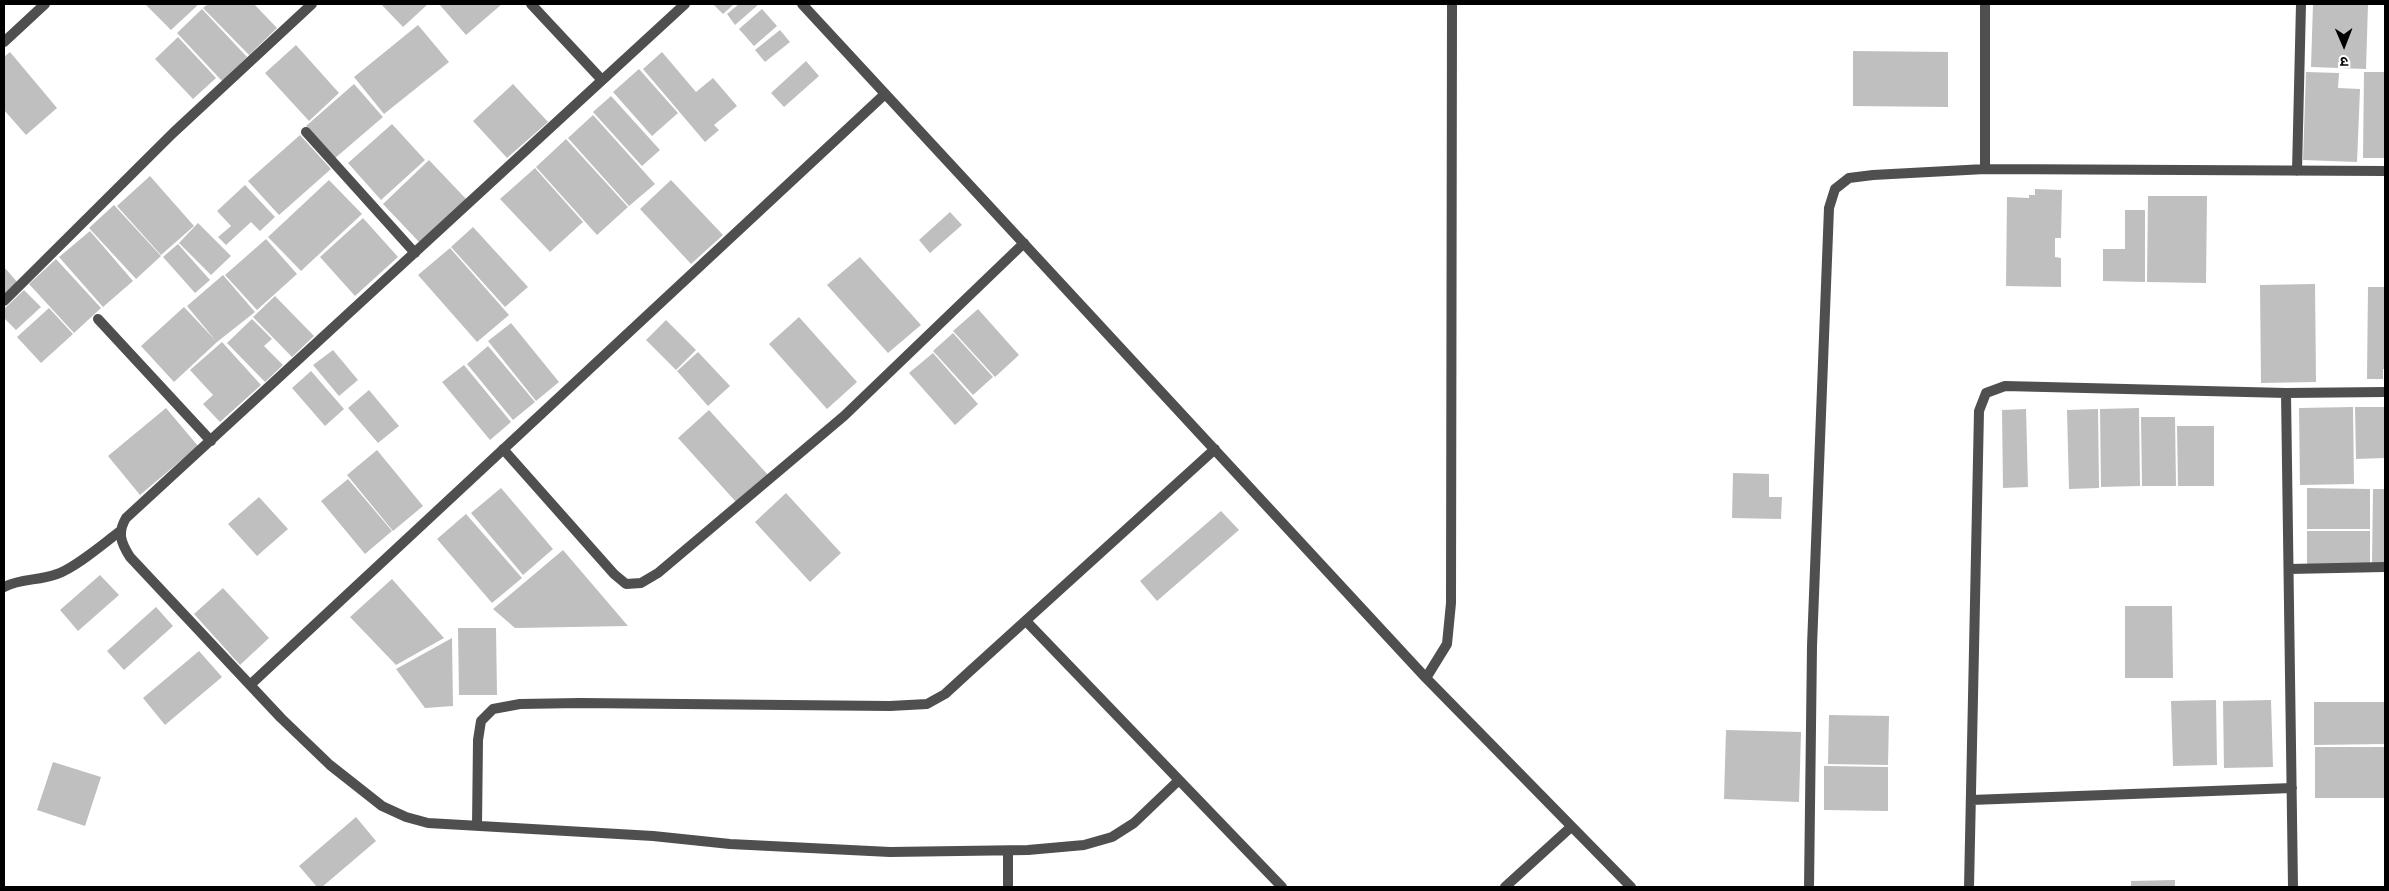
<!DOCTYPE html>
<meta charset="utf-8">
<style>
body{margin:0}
#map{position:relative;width:2389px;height:891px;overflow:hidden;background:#fff;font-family:Overpass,"Noto Sans Devanagari",sans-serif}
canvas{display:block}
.frame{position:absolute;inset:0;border:5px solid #000;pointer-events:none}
.north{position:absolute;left:2319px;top:20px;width:50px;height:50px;-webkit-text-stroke:4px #fff;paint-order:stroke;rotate:179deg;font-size:14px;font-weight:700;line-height:20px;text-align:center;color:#000}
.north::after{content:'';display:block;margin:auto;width:18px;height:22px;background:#000;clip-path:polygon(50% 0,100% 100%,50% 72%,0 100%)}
</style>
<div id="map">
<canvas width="2389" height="891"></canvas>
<div class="frame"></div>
<div class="north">उ</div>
</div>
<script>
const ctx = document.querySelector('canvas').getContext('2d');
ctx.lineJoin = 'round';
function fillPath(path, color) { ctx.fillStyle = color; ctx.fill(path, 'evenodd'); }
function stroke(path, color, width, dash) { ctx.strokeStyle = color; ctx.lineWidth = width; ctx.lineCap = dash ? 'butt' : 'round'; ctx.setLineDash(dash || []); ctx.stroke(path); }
fillPath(new Path2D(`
 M145 4H199L171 30Z
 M208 4H254L277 28 249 55 203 8Z
 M381 4H428L403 27Z
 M439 4H502L466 35Z
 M713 4H734L723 14Z
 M739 4H759L735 25 727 14Z
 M2313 4H2368L2366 69 2311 67Z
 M202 9 247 57 222 81 177 33Z
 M762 9 777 26 754 46 739 29Z
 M418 25 449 62 384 114 354 77Z
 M780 30 790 42 765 62 755 50Z
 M178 37 216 78 193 99 155 59Z
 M296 45 339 93 309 121 265 73Z
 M1853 51 1948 52V107L1853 106Z
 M10 52 57 108 26 135 4 110V57Z
 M662 52 696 92 713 78 737 106 714 125 719 130 705 142 643 69Z
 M806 61 819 76 784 107 771 93Z
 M639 69 678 113 652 136 613 92Z
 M2306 72 2339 73 2338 88 2360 89 2357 162 2303 160Z
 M2364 72H2385V158H2363Z
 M354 84 383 117 334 159 306 126Z
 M513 84 548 122 507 158 473 121Z
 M611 96 660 150 642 166 593 112Z
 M593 115 655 184 629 206 568 138Z
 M392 124 425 160 381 200 348 163Z
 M300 135 331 169 279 215 248 181Z
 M566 139 628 207 597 235 536 167Z
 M429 160 467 200 421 244 383 204Z
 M535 168 583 222 550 252 500 199Z
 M150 176 194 226 161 255 117 206Z
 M329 180 362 214 301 271 268 237Z
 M671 180 723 235 691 264 640 209Z
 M245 185 275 217 260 231 251 222 226 245 218 237 231 226 217 211Z
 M2035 189 2062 190 2061 238H2055V257L2061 258V287L2006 286 2007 197 2029 198V195H2035Z
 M2148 196H2207L2206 283 2147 282Z
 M114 205 161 256 136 279 89 228Z
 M2125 210H2145V282L2103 281V249H2125Z
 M950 212 962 225 930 253 919 240Z
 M363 218 398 257 355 296 320 257Z
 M198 223 231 256 211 275 179 243Z
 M473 227 528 287 505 307 451 247Z
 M90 231 133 281 103 307 59 257Z
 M266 239 297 274 257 310 225 275Z
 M178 244 210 280 195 293 163 257Z
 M450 248 509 315 477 342 418 275Z
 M860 257 921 325 888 353 827 285Z
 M56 259 101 308 74 333 29 284Z
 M4 267 19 284 4 298Z
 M223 275 255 312 217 342 174 382 141 346 184 307 216 341 187 306Z
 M2315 284 2316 382 2261 383 2260 285Z
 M2368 287H2385V369H2383V379H2367Z
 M24 290 41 307 16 330 4 318V309Z
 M275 296 314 336 292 357 253 317Z
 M49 308 73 334 41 363 17 337Z
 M978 309 1019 355 995 377 953 331Z
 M799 317 857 382 827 409 769 344Z
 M252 319 272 339 264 346 283 365 265 382 227 343Z
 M666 320 696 350 676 370 646 340Z
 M511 323 559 382 536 401 488 341Z
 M953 333 993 377 973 395 933 351Z
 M222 342 261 385 220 422 203 404 213 395 190 370Z
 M488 346 535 402 513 420 467 364Z
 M333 350 358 380 339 396 313 365Z
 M698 352 730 386 708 406 677 371Z
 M933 353 978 404 955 425 909 373Z
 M464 365 511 422 490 440 442 382Z
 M311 371 344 409 325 426 292 388Z
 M369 390 399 426 378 443 348 408Z
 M2353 407 2354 484 2300 485 2299 408Z
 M2355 407H2385V458L2356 459Z
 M166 408 198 446 140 495 108 456Z
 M2139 408 2140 486 2101 487 2100 409Z
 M2026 409 2028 487 2003 488 2002 410Z
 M2098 409 2099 488 2069 489 2067 410Z
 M709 410 768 475 737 503 678 438Z
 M2141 417H2175L2176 486H2142Z
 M2177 426H2214V486H2178Z
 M377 450 423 506 393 531 347 475Z
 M1733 473 1769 474V497H1782L1781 519 1732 518Z
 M348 479 392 531 365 554 321 501Z
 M501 488 553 549 523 575 471 513Z
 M2307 488 2370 489V529H2307Z
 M2373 489H2385V564H2372Z
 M786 493 841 553 810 582 755 522Z
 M259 497 288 529 257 556 228 524Z
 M1221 511 1239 530 1157 601 1140 581Z
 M466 514 522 578 492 603 437 539Z
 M2307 531H2370V571H2307Z
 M563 550 628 626 515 628 493 609Z
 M100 575 119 595 78 631 60 610Z
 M392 579 444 638 396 665 350 617Z
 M223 588 269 638 240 665 194 614Z
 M2125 606H2172L2173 678H2125Z
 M156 607 173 626 124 670 107 651Z
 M458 628H496L497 695H459Z
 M452 638 453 706 425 708 396 669Z
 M199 651 222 677 165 725 143 698Z
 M2216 700 2217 765 2173 766 2171 701Z
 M2271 700 2273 767 2224 768 2223 701Z
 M2314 702H2385V744L2314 745Z
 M1829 715 1889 716 1888 765 1828 764Z
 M1726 730 1801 732 1799 802 1724 799Z
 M2315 747H2385V798H2315Z
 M53 762 101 777 85 826 37 810Z
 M1824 766 1888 767V811L1824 810Z
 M356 817 376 841 322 887H317L299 866Z
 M2175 880V887H2131V881Z`), '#bfbfbf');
stroke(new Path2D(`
 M4 587C21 578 39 581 57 574 75 568 103 544 119 532`), '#4f4f4f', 10);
stroke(new Path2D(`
 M531 4 602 80
 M685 4 126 518C117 533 121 543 130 557L281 718 330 765 382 806 406 817 428 823 653 836 730 844 890 852 1028 850 1084 845 1112 837 1134 823 1179 780
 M802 4 1426 678 1631 887
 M1985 4V169
 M4 42 45 4
 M306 132 415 253
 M2297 171 2301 4
 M4 301 173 133 312 4
 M98 319 211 441
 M2286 393 2293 887
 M503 449 614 574 626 584 641 583 658 573 844 416 1024 243
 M2289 569 2385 567
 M1026 621 1282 887
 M1426 678 1447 644 1451 603 1452 4
 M250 685 885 94
 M1971 800 2292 788
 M477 826 478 740 481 721 493 709 520 704 580 703 890 706 927 704 945 694 969 672 1215 449
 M1008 887V851
 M1505 887 1571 827
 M1809 887 1812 646 1829 208 1835 189 1849 178 1873 175 1985 169 2385 171
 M1969 887 1979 411 1986 393 2005 386 2286 393 2385 392`), '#4f4f4f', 10);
</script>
